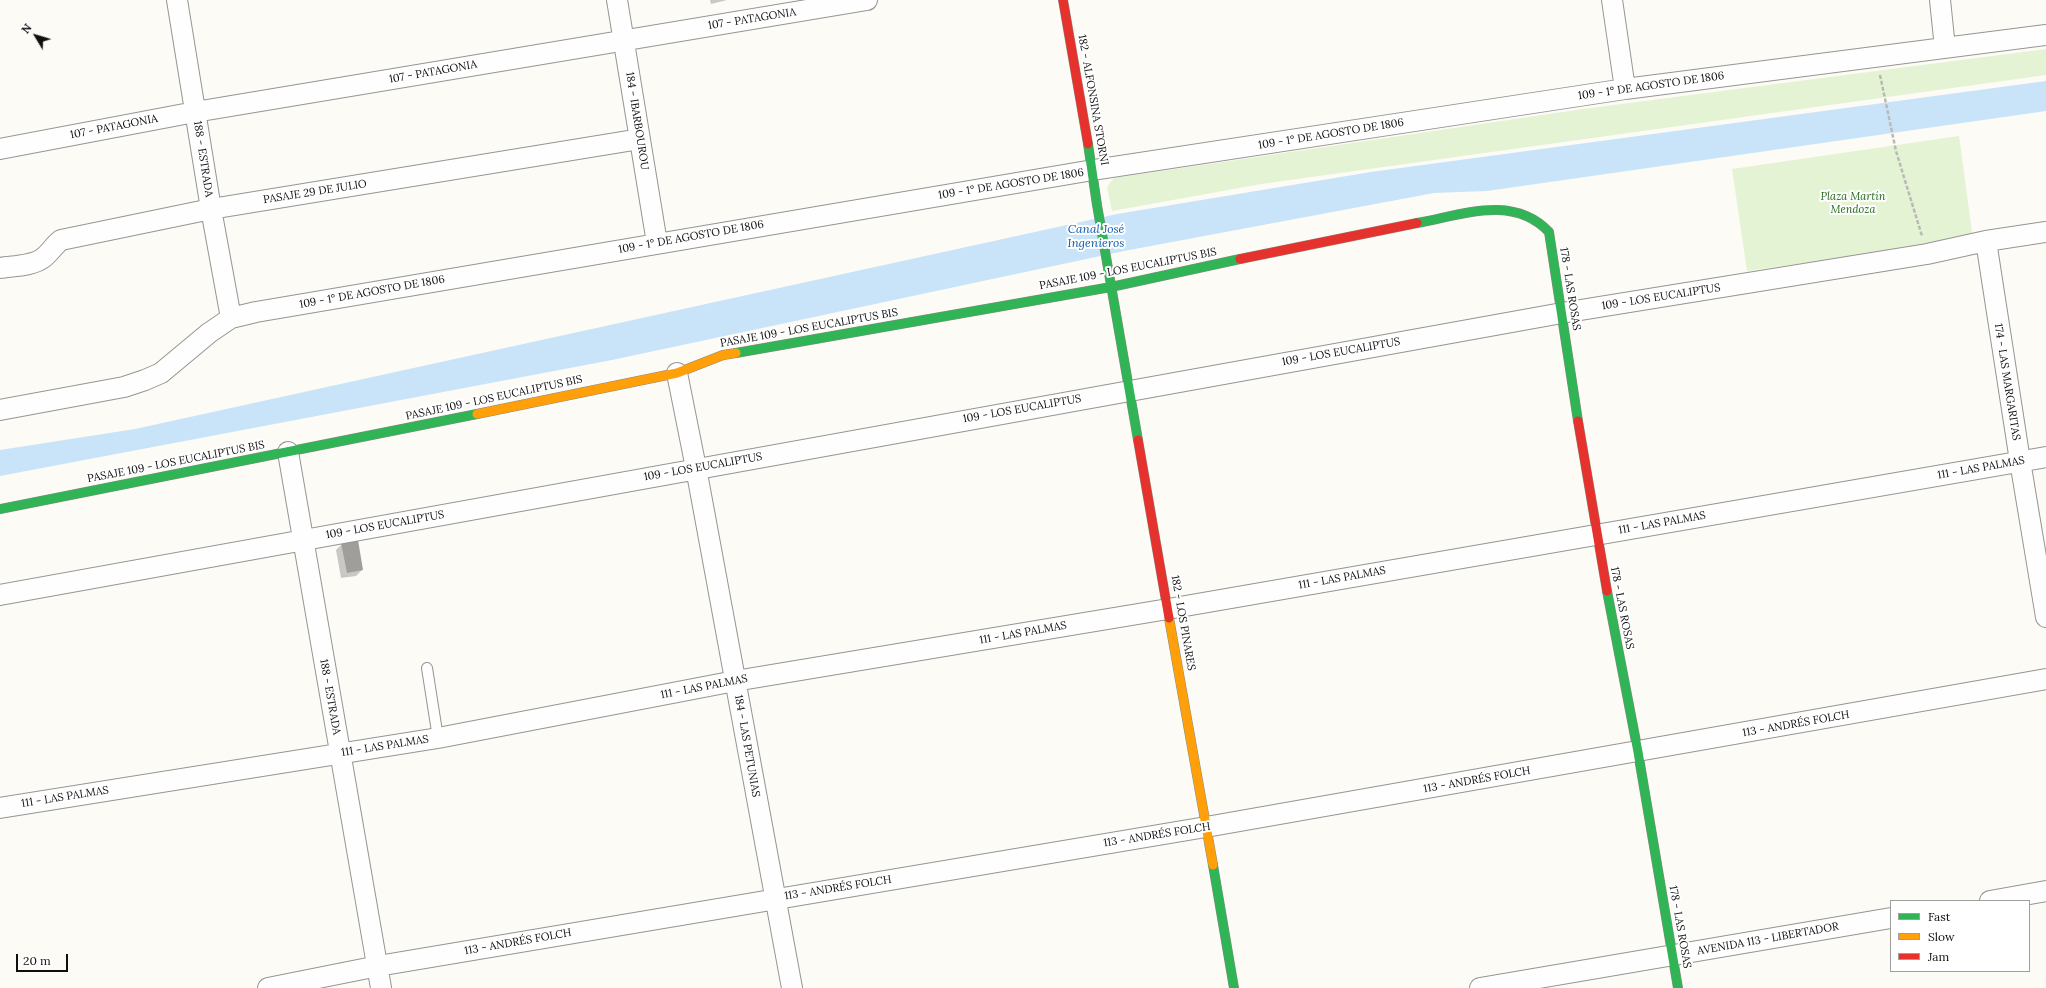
<!DOCTYPE html>
<meta charset="utf-8">
<style>
body{margin:0}
#map{position:relative;width:2046px;height:988px;overflow:hidden;background:#fcfbf5;font-family:Lora,serif}
canvas{display:block}
.legend{position:absolute;left:1890px;top:900px;width:140px;height:72px;box-sizing:border-box;background:#fff;border:1px solid #9f9f9f;margin:0;padding:5px 7px;list-style:none;font-size:12px;color:#0f0f0f}
.legend li{display:flex;align-items:center;gap:8px;height:20px}
.legend b{width:20px;border:1px solid #9f9f9f}
.north{position:absolute;left:16px;top:16px;width:40px;height:40px;-webkit-text-stroke:3px #fff;paint-order:stroke;rotate:308deg;font-size:11px;font-weight:700;line-height:16px;text-align:center;color:#0f0f0f}
.north::after{content:'';display:block;margin:auto;width:14px;height:18px;background:#0f0f0f;clip-path:polygon(50% 0,100% 100%,50% 72%,0 100%)}
.scale{position:absolute;left:16px;top:954px;width:52px;height:18px;box-sizing:border-box;border:2px solid #0f0f0f;border-top:0;padding-left:5px;font-size:12px;line-height:14px;white-space:nowrap;color:#0f0f0f;-webkit-text-stroke:3px #fff;paint-order:stroke}
</style>
<div id="map">
<canvas width="2046" height="988"></canvas>
<ul class="legend">
<li><b style="height:5px;background:#30b455"></b>Fast</li>
<li><b style="height:5px;background:#ff9f0a"></b>Slow</li>
<li><b style="height:5px;background:#e5322d"></b>Jam</li>
</ul>
<div class="north">N</div>
<div class="scale">20 m</div>
</div>
<script>
const ctx = document.querySelector('canvas').getContext('2d');
ctx.lineJoin = 'round';
function fillPath(path, color) { ctx.fillStyle = color; ctx.fill(path, 'evenodd'); }
function stroke(path, color, width, dash) { ctx.strokeStyle = color; ctx.lineWidth = width; ctx.lineCap = dash ? 'butt' : 'round'; ctx.setLineDash(dash || []); ctx.stroke(path); }
function drawText(font, color, halo, rows, align = 'center') {
  ctx.font = font + ' Lora,serif'; ctx.lineWidth = 4; ctx.setLineDash([]); ctx.textBaseline = 'middle'; ctx.strokeStyle = halo; ctx.fillStyle = color; for (const [text, x, y, turn = 0] of rows) {
    ctx.save(); ctx.translate(x, y); ctx.rotate((+turn || 0) * Math.PI / 180); ctx.textAlign = isNaN(turn) ? turn : align; if (halo) ctx.strokeText(text, 0, 0); ctx.fillText(text, 0, 0); ctx.restore();
  }
}
fillPath(new Path2D(`
 M2046 49V75L1261 184 1112 211 1107 187 1114 178 1583 109Z
 M1959 136 1973 239 1747 271 1732 169Z`), '#e4f3d3');
fillPath(new Path2D(`
 M2046 81V111L1487 191 1434 193 1124 251 612 360 0 476V450L135 429 1117 214 1371 172Z`), '#c9e4f8');
fillPath(new Path2D(`
 M710 0H727L711 4Z
 M342 544 362 570 356 576 341 578 336 550Z`), '#0003');
fillPath(new Path2D(`
 M358 540 363 570 347 573 341 543Z`), '#a09e9a');
const lane = new Path2D(`
 M427 668 438 738`);
const street = new Path2D(`
 M177 0 211 209 231 318
 M617 0 657 243
 M1612 0 1625 89
 M1940 0 1945 48
 M0 149 195 112 867 0
 M1986 241 2020 461 2046 617
 M0 268C12 266 33 266 43 258 50 253 54 245 61 240L211 209 640 139
 M677 373 696 468 792 988
 M0 410 124 387 145 380 161 373 209 333 231 318 256 312 1093 170 1625 89 2046 35
 M288 452 381 988
 M0 595 1562 313 1927 254 1986 241 2046 232
 M0 808 438 738 735 681 1168 609 2046 457
 M1990 901 2046 891
 M268 988 378 966 1206 827 2046 679
 M1480 988 1891 918`);
const fast = new Path2D(`
 M1088 144 1097 205 1138 440
 M1417 223C1462 215 1513 194 1549 232L1578 421
 M736 353 1111 287 1240 259
 M0 509 477 414
 M1607 591 1638 752 1678 988
 M1213 865 1234 988`);
const slow = new Path2D(`
 M477 414 677 373 723 355 736 353
 M1169 618 1213 865`);
const jam = new Path2D(`
 M1063 0 1088 144
 M1240 259 1417 223
 M1578 421 1607 591
 M1138 440 1169 618`);
stroke(lane, '#969593', 12);
stroke(street, '#969593', 22);
stroke(fast, '#8c8c89', 10);
stroke(slow, '#8c8c89', 10);
stroke(jam, '#8c8c89', 10);
stroke(new Path2D(`
 M1880 75 1896 151 1922 236`), '#b9b9b8', 2.5, [4, 2]);
stroke(lane, '#fffefe', 10);
stroke(street, '#fffefe', 20);
stroke(fast, '#30b455', 9);
stroke(slow, '#ff9f0a', 9);
stroke(jam, '#e5322d', 9);
drawText('11px', '#0f0f0f', '#fff', [
 ["107 - PATAGONIA",752,19,-9],
 ["107 - PATAGONIA",433,72,-10],
 ["109 - 1° DE AGOSTO DE 1806",1651,86,-8],
 ["182 - ALFONSINA STORNI",1093,100,80],
 ["184 - IBARBOUROU",637,121,81],
 ["107 - PATAGONIA",114,127,-11],
 ["109 - 1° DE AGOSTO DE 1806",1331,134,-9],
 ["188 - ESTRADA",203,159,81],
 ["109 - 1° DE AGOSTO DE 1806",1011,184,-9],
 ["PASAJE 29 DE JULIO",315,192,-9],
 ["109 - 1° DE AGOSTO DE 1806",691,237,-10],
 ["PASAJE 109 - LOS EUCALIPTUS BIS",1128,269,-11],
 ["178 - LAS ROSAS",1570,289,81],
 ["109 - 1° DE AGOSTO DE 1806",372,292,-10],
 ["109 - LOS EUCALIPTUS",1661,297,-9],
 ["PASAJE 109 - LOS EUCALIPTUS BIS",809,328,-10],
 ["109 - LOS EUCALIPTUS",1341,352,-10],
 ["174 - LAS MARGARITAS",2007,382,81],
 ["PASAJE 109 - LOS EUCALIPTUS BIS",494,398,-12],
 ["109 - LOS EUCALIPTUS",1022,409,-10],
 ["PASAJE 109 - LOS EUCALIPTUS BIS",176,462,-11],
 ["109 - LOS EUCALIPTUS",703,467,-10],
 ["111 - LAS PALMAS",1981,468,-10],
 ["111 - LAS PALMAS",1662,523,-10],
 ["109 - LOS EUCALIPTUS",385,525,-10],
 ["111 - LAS PALMAS",1342,578,-10],
 ["178 - LAS ROSAS",1622,608,79],
 ["182 - LOS PINARES",1183,623,80],
 ["111 - LAS PALMAS",1023,633,-10],
 ["111 - LAS PALMAS",704,687,-11],
 ["188 - ESTRADA",330,697,80],
 ["113 - ANDRÉS FOLCH",1796,724,-10],
 ["111 - LAS PALMAS",385,746,-9],
 ["184 - LAS PETUNIAS",747,746,80],
 ["113 - ANDRÉS FOLCH",1477,780,-10],
 ["111 - LAS PALMAS",65,797,-9],
 ["113 - ANDRÉS FOLCH",1157,835,-9],
 ["113 - ANDRÉS FOLCH",838,888,-9],
 ["178 - LAS ROSAS",1680,927,80],
 ["AVENIDA 113 - LIBERTADOR",1768,939,-10],
 ["113 - ANDRÉS FOLCH",518,942,-10]
]);
drawText('italic 11px', '#266c1b', '#fff', [
 ["Plaza Martín",1853,197],
 ["Mendoza",1853,210]
]);
drawText('italic 12px', '#105caa', '#fff', [
 ["Canal José",1096,230],
 ["Ingenieros",1096,244]
]);
</script>
